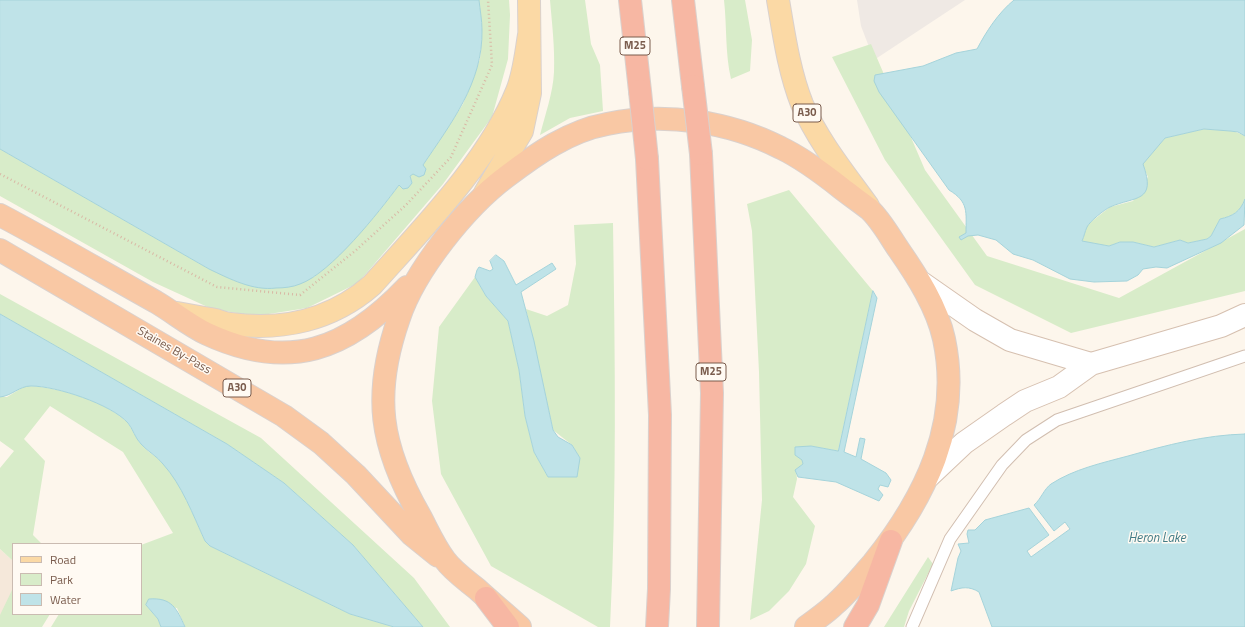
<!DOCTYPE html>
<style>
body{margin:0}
#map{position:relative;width:1245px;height:627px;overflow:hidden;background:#fdf6ec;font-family:"Titillium Web",sans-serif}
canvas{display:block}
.legend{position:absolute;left:12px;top:543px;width:130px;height:72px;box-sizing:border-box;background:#fffaf3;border:1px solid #cabbb1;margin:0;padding:5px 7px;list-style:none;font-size:12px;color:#7a5c4d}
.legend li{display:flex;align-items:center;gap:8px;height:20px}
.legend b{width:20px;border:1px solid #cabbb1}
</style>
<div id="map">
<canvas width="1245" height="627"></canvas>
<ul class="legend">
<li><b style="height:5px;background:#fbd9a5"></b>Road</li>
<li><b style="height:11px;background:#d8ecc9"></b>Park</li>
<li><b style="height:11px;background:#bfe3e8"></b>Water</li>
</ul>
</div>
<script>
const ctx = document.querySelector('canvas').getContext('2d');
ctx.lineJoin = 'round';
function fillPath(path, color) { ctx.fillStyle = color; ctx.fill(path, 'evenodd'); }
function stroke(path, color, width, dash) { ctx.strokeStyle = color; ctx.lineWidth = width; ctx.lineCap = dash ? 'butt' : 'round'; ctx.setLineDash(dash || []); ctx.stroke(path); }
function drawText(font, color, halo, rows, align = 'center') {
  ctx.font = font + ' "Titillium Web",sans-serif'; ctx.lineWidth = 3; ctx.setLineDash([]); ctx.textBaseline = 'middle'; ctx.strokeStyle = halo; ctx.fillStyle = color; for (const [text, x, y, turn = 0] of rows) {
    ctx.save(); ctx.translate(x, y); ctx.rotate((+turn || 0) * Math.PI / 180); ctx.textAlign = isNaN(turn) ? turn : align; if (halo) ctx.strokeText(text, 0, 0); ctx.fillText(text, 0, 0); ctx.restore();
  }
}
fillPath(new Path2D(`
 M0 549 13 561V614L0 627Z`), '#f5e8da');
fillPath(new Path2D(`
 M857 0H965L874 60 861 26Z`), '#efe9e4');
fillPath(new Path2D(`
 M479 0H509L510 15 508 59 492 117 443 184 358 283 307 308 256 316 212 309 153 282 0 196V149L209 269 314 277C346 249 374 219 399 185L412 183 410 176 423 165 463 104 480 59 482 31Z
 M550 0H585L591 44 600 65 603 111 570 118 540 135C545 115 553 93 554 72 555 48 552 24 550 0Z
 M724 0H745L752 40 750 71 731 79C725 53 727 27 724 0Z
 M871 44 925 170 987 256 1119 298 1245 229V291L1071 333 975 285 885 160 832 57Z
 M1204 129C1218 130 1233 129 1245 136V199C1240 212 1233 216 1220 219L1211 236 1207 239 1188 243 1180 240 1154 247 1133 242H1120L1109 246 1082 242 1087 225 1110 207 1133 201 1148 177 1142 164 1165 138Z
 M789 190 873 291 838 451 811 446 802 459 803 464 796 470 797 479 793 497 815 526 806 564 789 591 769 611 750 620 762 500 759 372 752 231 747 204Z
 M613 223C615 358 617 492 610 627H598L491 566 441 474 432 401 439 327 475 277 486 296 508 321 519 370 525 416 534 452 548 477 580 458 572 445 553 430 526 309 547 316 568 305 576 264 574 225Z
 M0 294 261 438 414 578 450 627H423L353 545 284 483 227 444 0 314Z
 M25 386C54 385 107 402 127 422 132 428 135 437 140 443 146 451 156 456 163 463 182 484 193 515 205 541L210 546 350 614 394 627H185L177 608 146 605 158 619 161 627H51L59 614H141V545L173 533 123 452 50 406 24 439 45 461 33 535 42 544H13V561L0 549V468L14 451 0 441V397H7Z
 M928 557 933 564 909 611 904 627H884Z
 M13 588V614H50L42 627H0V615Z`), '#d8ecc9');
const water = new Path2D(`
 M0 0H479C480 10 482 20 482 30 483 83 451 123 423 165L426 169 424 175 419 177 413 174 410 176 412 183 408 188 403 189 399 185C379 212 331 273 300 284 293 287 284 288 276 288 253 291 230 279 209 269L0 149Z
 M1014 0H1245V136L1238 132 1230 131 1204 129 1165 138 1143 164C1157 203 1135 196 1110 207 1104 210 1090 221 1087 227 1085 231 1084 237 1082 241L1109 246 1120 242H1133L1154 247 1180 240 1188 243 1207 239 1211 236 1220 219C1233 216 1240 212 1245 199L1244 225 1221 243 1167 268 1156 267 1143 269 1138 275 1127 281 1094 282 1070 279 1033 260 1013 254 996 240 978 235 968 236 961 240 959 237 966 233C966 212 969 202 949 190L879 92 874 81 875 75 923 66 956 53 977 49C986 32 998 13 1014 0Z
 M496 255 504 261 516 285 552 263 556 269 521 292 534 341 553 430 558 437 572 445 580 458 577 477H548L534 452 525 416 519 370 508 321 486 296 475 277 477 270 479 267 490 271 493 269 490 261Z
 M873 291 877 298 844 452 856 457 860 438 865 439 861 459 886 473 891 480 888 487 880 485 878 489 883 495 879 501 836 482 798 477 795 470 803 464 802 460 795 455V447L811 446 838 451Z
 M0 314 227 444 284 483 353 545 423 627H394L350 614 210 546 205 541C193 515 182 485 163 464 157 456 147 451 141 444 135 438 133 429 128 423 111 404 56 386 31 386 19 386 12 396 0 397Z
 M1245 434V627H992L979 592C969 586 962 587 951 591L958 558 961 551 958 544 969 543 967 534 968 530H975L985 520 1029 508 1049 535 1027 551 1031 557 1070 529 1065 522 1054 531 1034 505C1041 499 1044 489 1051 484 1074 469 1102 463 1128 456 1167 445 1205 435 1245 434Z
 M149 599C172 597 177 609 185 627H161L158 619 146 605Z`);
fillPath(water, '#bfe3e8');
stroke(water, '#a5d3da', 1);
const service = new Path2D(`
 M912 627 950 539 1002 465 1026 440 1057 420 1245 356`);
const secondary = new Path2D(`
 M922 283 975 320 1010 340 1091 364
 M929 476 964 443 1004 415 1025 401 1059 387 1091 364 1221 326 1245 315`);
const primary = new Path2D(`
 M778 0C784 35 789 71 802 104 818 141 845 174 868 206
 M485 193 522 131 530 93 529 0
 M177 313C188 315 199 317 210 319 217 320 223 323 230 324 282 331 332 320 372 285 422 229 489 161 517 91 524 74 526 53 529 35`);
const trunk = new Path2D(`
 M0 215C53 243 104 273 156 302 173 312 190 326 207 334 289 372 347 350 407 287
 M0 250 284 416 321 443 356 475 412 535 438 556
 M520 627C506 614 491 602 477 589 466 580 453 571 445 560 435 547 428 531 420 516 380 446 372 395 399 318 415 270 466 207 506 177 536 154 569 131 607 124 665 112 728 121 781 148 802 158 822 173 841 188 850 195 860 202 869 209 881 220 890 237 899 250 917 276 937 307 944 339 962 424 925 498 873 563 861 577 848 593 834 605 826 613 815 620 806 627`);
const motorway = new Path2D(`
 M630 0 640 91
 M683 0 693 86
 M701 154 712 393 708 627
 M647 159 660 415 659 589 657 627
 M486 598 508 627
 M855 627 868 605 891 541`);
stroke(service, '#d1beb0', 13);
stroke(secondary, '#d6c0b0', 24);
stroke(primary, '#dad1cd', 24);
stroke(trunk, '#dad1cd', 24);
stroke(motorway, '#dad1cd', 24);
stroke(new Path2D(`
 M0 174 217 287 300 295 355 251 406 205 451 157 492 65 488 0`), '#d9b8a5', 2.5, [1, 3]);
stroke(service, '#fff', 11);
stroke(secondary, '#fff', 22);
stroke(primary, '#fbd9a5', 22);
stroke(trunk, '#f9c8a4', 22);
stroke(motorway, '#f7b7a3', 22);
const motorwayBridge = new Path2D(`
 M693 86 701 154
 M640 91 647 159`);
stroke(motorwayBridge, '#dad1cd', 24, []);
stroke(motorwayBridge, '#f7b7a3', 22);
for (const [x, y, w] of [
 [635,46,30],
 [807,113,28],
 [711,372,30],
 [237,388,28]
]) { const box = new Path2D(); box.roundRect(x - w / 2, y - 9, w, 18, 3); ctx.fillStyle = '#fffaf3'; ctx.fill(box); stroke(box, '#7a5c4d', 1); }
drawText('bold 11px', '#7a5c4d', null, [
 ["M25",635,46],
 ["A30",807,113],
 ["M25",711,372],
 ["A30",237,388]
]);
drawText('12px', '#7a5c4d', '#fffaf3', [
 ["Staines By-Pass",174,351,30]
]);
drawText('italic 13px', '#437c86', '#fffaf3', [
 ["Heron Lake",1157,539]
]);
</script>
